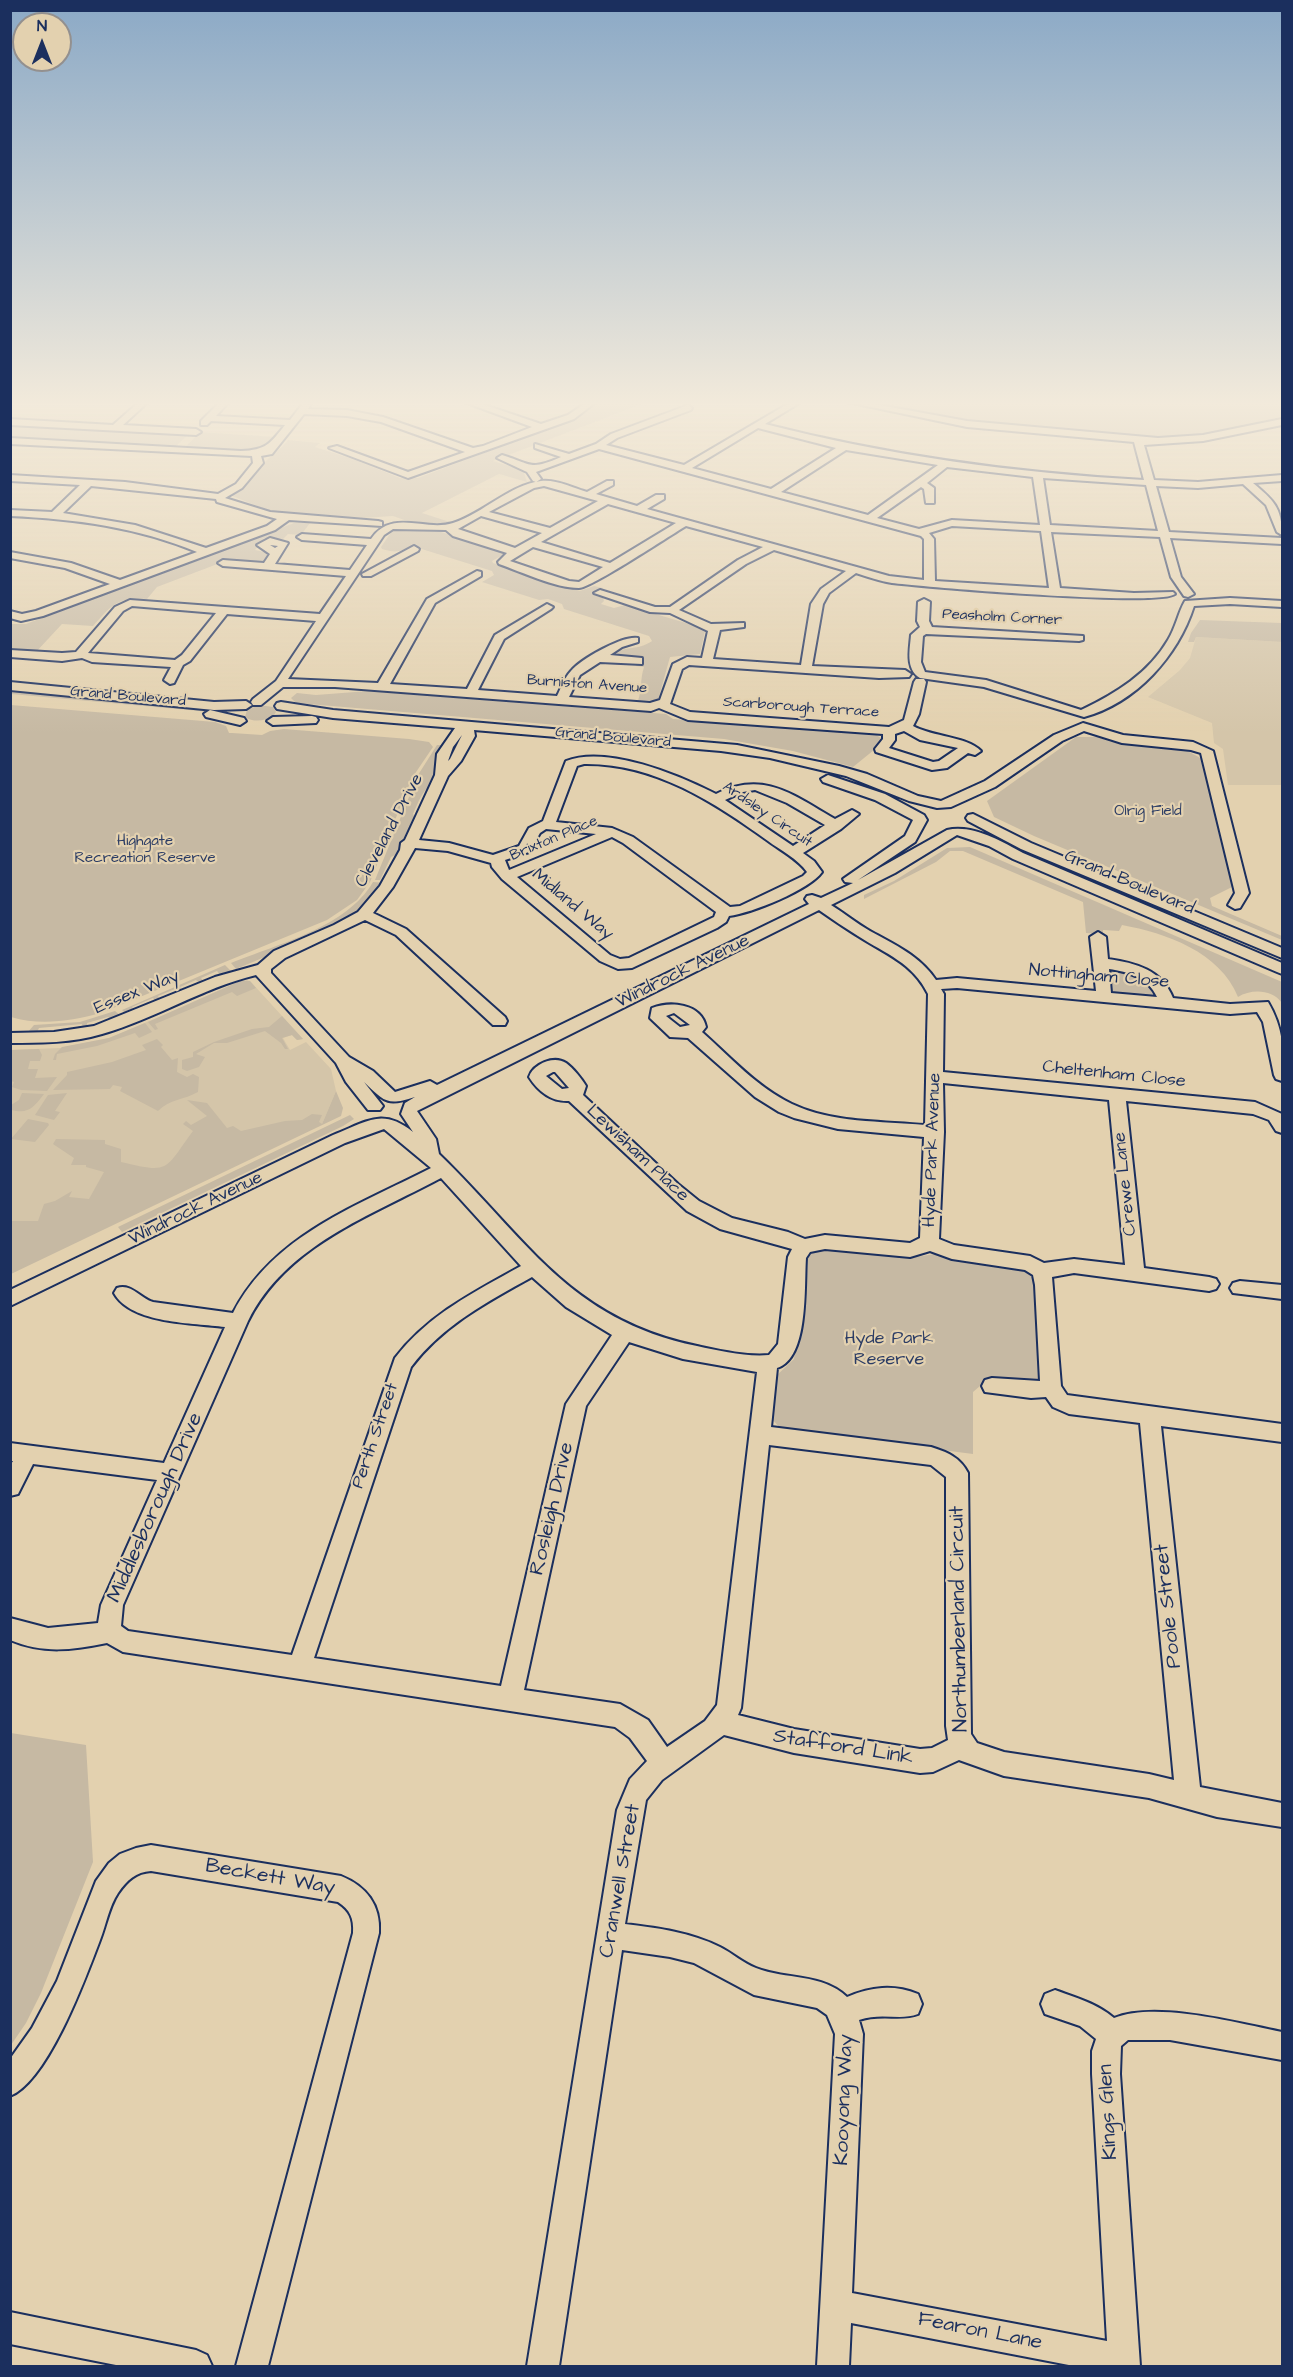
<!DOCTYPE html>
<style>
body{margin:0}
#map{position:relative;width:1293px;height:2377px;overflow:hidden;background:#e3d1af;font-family:"Architects Daughter",sans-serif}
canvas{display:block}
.frame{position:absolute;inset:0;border:12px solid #1b2f5e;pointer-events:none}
.north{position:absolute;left:12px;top:12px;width:60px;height:60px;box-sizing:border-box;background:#e3d1af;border:2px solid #93908f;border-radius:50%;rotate:0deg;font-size:16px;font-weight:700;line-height:24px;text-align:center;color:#1b2f5e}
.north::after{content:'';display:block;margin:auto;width:21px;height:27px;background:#1b2f5e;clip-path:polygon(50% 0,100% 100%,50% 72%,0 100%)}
</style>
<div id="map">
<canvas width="1293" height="2377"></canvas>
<div class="frame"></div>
<div class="north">N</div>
</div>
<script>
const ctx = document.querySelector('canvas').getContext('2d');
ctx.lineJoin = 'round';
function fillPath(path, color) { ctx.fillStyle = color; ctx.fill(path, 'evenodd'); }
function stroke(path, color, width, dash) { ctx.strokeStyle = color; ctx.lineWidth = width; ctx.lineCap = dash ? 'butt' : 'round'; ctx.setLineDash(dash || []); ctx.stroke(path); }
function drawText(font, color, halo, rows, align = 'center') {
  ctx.font = font + ' "Architects Daughter",sans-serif'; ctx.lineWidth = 4.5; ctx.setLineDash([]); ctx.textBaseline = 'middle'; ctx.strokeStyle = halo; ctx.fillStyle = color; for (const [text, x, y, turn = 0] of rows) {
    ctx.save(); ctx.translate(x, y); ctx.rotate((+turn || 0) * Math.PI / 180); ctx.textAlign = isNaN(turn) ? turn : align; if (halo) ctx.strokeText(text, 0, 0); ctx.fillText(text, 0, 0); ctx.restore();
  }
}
fillPath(new Path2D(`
 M1196 637 1282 642V785H1228L1223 749 1214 743 1212 723 1148 697 1180 670 1190 658Z
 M247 980 251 982 303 1039 297 1040 292 1035 283 1038 290 1050 306 1042 331 1069 336 1091 322 1124 11 1273V1050L60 1048 109 1038 230 987 240 981Z`), '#d4c5a9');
fillPath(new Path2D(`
 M599 402H647L493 461 523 470 527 482 499 474 422 513 450 522 444 524 407 521 393 516 362 518 274 513 230 495C246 487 252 476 264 463 272 455 281 449 288 440L320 443 315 447 353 459 400 478H418L573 419Z
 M871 402H1282V417L1201 435 1140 438 966 422Z
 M10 424 188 435 174 448 11 440Z
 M200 432 275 437 264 449 252 453 184 448Z
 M294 523H310L301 535 288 534 283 539 264 538 255 550 269 553 263 561 228 560 157 587 147 599C117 597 112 605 93 626L62 624 36 652 11 650V624H26Z
 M399 530 441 532 503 551 505 554 492 561 493 563 580 591 594 586 603 588 594 595 603 598 604 601 601 604 614 608 625 605 703 628 705 631 700 654 670 657 658 700 638 701C642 689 640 679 644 667L636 666 638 659 613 654C627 645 637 651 652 641L649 636 564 609 562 604 548 599 539 600 482 582 494 575 492 571 412 546C400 552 395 553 382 549L381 547 392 531Z
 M1200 620 1282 623V642L1196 637 1194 642H1188L1191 633Z
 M10 689 224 709 222 713 11 694Z
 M368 691 666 714 673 719 875 734 885 741 853 767 793 751 724 739 296 703 291 698 297 693 316 695Z
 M11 705 215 722 226 726 229 733H232L262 735 270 731 284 729 409 739 429 742 433 747 412 778 370 882 357 900 327 920 101 1013C71 1021 41 1026 11 1017Z
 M259 705 273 707 276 712 274 715C266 721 254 723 245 717L247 710Z
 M1076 737H1098L1111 742 1182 748 1204 760 1232 887 1210 898 1212 906 1282 936V940L1034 836 994 817 987 801Z
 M437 745H444L435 764 431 785C422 791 418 803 413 814L415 818 397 854 391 857 380 880H375L418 775Z
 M970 847 1282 982V1003C1272 989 1251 989 1238 997 1220 952 1166 933 1122 925L1119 931 1103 930V934L1086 933 1083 902 963 851H950L936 862 864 899V895L894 881 947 848Z
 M373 882 385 883 360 912 345 921 300 939 296 944 236 969 231 963C278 944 347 927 373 882Z
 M225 965 231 971 221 976 217 971 201 978 205 983 201 985 196 980 180 987 183 992 179 993 175 989 158 996 161 1001 157 1003 153 998 132 1007 135 1012 127 1015 122 1010Z
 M1112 969 1143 978 1158 993 1154 998 1116 994 1108 988V970Z
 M240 981H250L256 988 237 996 232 992 155 1024 158 1029 155 1030 148 1022Z
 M115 1011 122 1017 111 1021 108 1017 87 1023 88 1029 83 1030 82 1024 39 1028 37 1032 40 1034 27 1033 34 1025 80 1022Z
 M282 1016 303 1039 297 1040 292 1035 282 1038 288 1049H285L281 1043 265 1031 227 1043H214L196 1054 205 1057 199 1067 187 1071 182 1069V1060L193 1057V1052L214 1042 252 1029 269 1027Z
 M145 1023 152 1032 139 1038 135 1033 97 1046 57 1054 56 1060H53L55 1054 62 1047 109 1038Z
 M157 1039 163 1045 161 1047 172 1060 178 1058 177 1072 187 1077 193 1074 199 1077 198 1092C184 1100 170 1099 158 1111L120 1091 122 1087 113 1085 110 1089 53 1090 67 1075V1072L112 1062 146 1050 142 1045Z
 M39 1049 42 1055 40 1061H30L28 1069H38L35 1078 57 1077 47 1091 21 1090 12 1087 14 1082 11 1081V1050Z
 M336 1091 343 1108 341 1116 11 1274V1221H38L44 1204 55 1201 72 1191 69 1197 89 1199 104 1172 86 1167V1165H71L74 1158 53 1144 56 1139 105 1140V1144L121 1149V1162C171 1174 164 1170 193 1131L183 1124 186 1121 191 1125 207 1116 187 1100 207 1103 227 1128 233 1126 241 1131 285 1121 302 1120 312 1114 322 1115 319 1122 322 1124Z
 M22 1093 44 1094C33 1108 29 1114 11 1110V1105L19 1100Z
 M67 1093 55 1111 60 1112 54 1120 35 1115 48 1095Z
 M350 1115 354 1119 343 1126 122 1232 118 1227Z
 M28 1119 48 1123 49 1125 35 1142 11 1139Z
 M827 1246 916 1257 941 1253 1022 1266 1036 1277 1042 1375 1039 1381 987 1380 973 1392V1454L781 1429 772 1419 775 1377 794 1359 805 1260C811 1250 816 1247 827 1246Z
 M11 1733 86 1745 93 1862 41 1993 26 2023 11 2045Z`), '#c6b9a3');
const minor = new Path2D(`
 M139 402H148L123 425 196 429 201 432 196 435 10 425V419L113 425Z
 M220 402H229L216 416 290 420 304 402H312L308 409 347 410 383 417 473 448 483 446 532 427 464 402H476L541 424 568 415 587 402H596L574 419 408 478 329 448 337 446 408 472 465 452 381 422 347 416 304 414 272 454 261 456 263 463 242 488 225 498 270 512 378 521 382 522V526L289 520 275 530 43 616 21 621 10 618V611L22 614 36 611 110 584 65 568 10 558V552L71 563 120 580 197 552C137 527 75 519 10 516V510L52 512 80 485 10 481V475L125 482 218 494 236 484 253 463 252 456 10 444V438L241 451C266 450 270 444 285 425L211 421 207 425H201V421ZM91 486 216 499 217 502 277 519 267 526 206 548 135 525 63 513Z
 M791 402H801L765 424C890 456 1015 473 1144 480L1134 442 967 427 847 402H863L967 421 1158 438 1203 435 1282 419V425L1203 441 1144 445 1154 480 1198 482 1282 475V481L1253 483C1273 500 1282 507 1282 535L1277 532 1266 505 1243 484 1198 488 1156 486 1169 532 1282 538V544L1170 538 1181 577 1194 594 1188 597 1184 596 1171 577 1160 537 1051 532 1060 588 1134 593 1173 592 1175 594C1159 607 926 587 892 583 880 581 868 577 856 573L829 593 823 604 812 666 905 670 911 674 909 677 879 678 689 665 682 669 670 704 690 712 889 727 904 720 914 682 916 679H924L926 682 919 714 913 726C933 737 966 736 981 751L975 755 968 753 947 768 932 770 876 752 875 749 883 739V734L688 720 659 708 651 711 335 687H283L261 705H253L251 702 253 699 276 681 316 621 227 614 190 661 183 665 174 683 170 684 164 680 171 667 92 662 82 658 62 661 10 657V650L62 653 76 652 115 607 130 600 320 614 346 576 223 566 218 563 223 560 264 563 270 554 257 545 270 538 288 543 275 564 350 570 367 545 302 540 297 537 302 534 371 539C392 508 425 532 453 523 484 513 509 485 541 481 555 479 574 488 587 492L607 481H613V485L596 494 637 506 656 495H664V499L647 509 889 576 924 580V539L921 536 599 449 536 472 541 479 536 482 533 481 527 472 497 458 502 455C532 464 529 471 561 457L535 448V444L569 454 596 444 611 434 688 405 692 408 691 410 617 438 606 445 684 465ZM758 428 836 448 771 489 692 468ZM846 450 938 465 868 515 781 492ZM947 467 1033 477 1040 525 952 520 919 529 877 518 921 487 924 489 926 503H934V488L927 483ZM1043 478 1146 485 1158 531 1050 525ZM544 486 598 501 550 528 489 512 534 488ZM608 504 676 523 610 563 541 542ZM481 516 542 533 515 548 458 529ZM686 526 763 547 738 560 670 607H655L600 590 594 593 650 612 670 613 708 631 702 658 687 657 673 664 660 700 650 703 569 697 580 675 600 662 642 664V658L610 655 622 647 638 642V638C623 635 581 659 571 671 565 677 561 688 557 696L478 690 504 639 551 609 553 607 547 604 495 635 467 689 390 684 435 603 481 576V572L477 571 427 599 378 683 288 679 384 535 393 529 446 530 453 536 507 553 498 562 499 564C522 572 555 588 579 588 591 588 669 536 686 526ZM952 526 1041 531 1049 588 935 581 934 539 929 533ZM270 545 278 546 275 548ZM533 547 603 567 579 582 569 581 510 561ZM774 550 846 571 821 589 811 604 801 665 713 659 720 630 744 627V623L711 624 679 610 746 564ZM132 606 216 613 182 655 175 660 88 653 123 611ZM904 731 920 740 958 748 939 761 933 762 889 748 895 740V734Z
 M414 546 419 549 418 551 371 576H363L362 574Z
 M1230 598 1282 601V607L1230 604 1194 606C1178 656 1136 703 1084 717L984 687 920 678C905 669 910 649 911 635L920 627 917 621 918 602 924 599 930 602 929 621 932 627 1083 636V640L1079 641 926 634 923 636 921 662 925 672 986 680 1081 710C1115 694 1149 673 1168 640 1176 627 1178 613 1185 601Z
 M10 682 214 702 246 701 252 705 246 709 214 710 10 690Z
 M281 702 333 710 737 745 839 766 867 774 918 796 941 801 985 781 1054 735 1083 723 1123 735 1193 742 1213 751 1249 893 1240 908 1235 909 1228 905 1235 893 1201 753 1191 750 1122 743 1084 731 1062 741 995 787 951 807 937 808 909 801 846 776 770 758 721 751 474 730 475 736 461 761 448 776 419 840 449 843 493 855 519 846 529 828 543 821 566 761C607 745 679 775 716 794 764 770 793 795 835 819L852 810 859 814 841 829 803 853 814 861 822 872C809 890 752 913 729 916L726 922 717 928 632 968 618 969 600 961 502 879 492 867 491 863 448 851 415 848 393 887 373 913 406 929 505 1017 507 1021 505 1025H493L396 935 365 920 285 958 271 969V973L349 1057 373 1071 395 1092 430 1081 437 1085 809 904 805 899 807 896 812 895 821 898 853 883 845 882 843 879 905 836 913 820 875 800 823 782 821 779 828 775 885 794 924 815 927 820 915 842 858 880 947 830C972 824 1001 841 1023 853L1282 963V974L1277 972 1013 859 989 846 957 835 895 873 831 905C844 913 856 923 870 931 895 945 919 955 936 980L957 978 1096 991 1090 937 1098 932 1106 937 1108 959C1136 963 1162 970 1173 998L1230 1004 1268 1002C1283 1027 1285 1053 1282 1081L1276 1079 1274 1075 1263 1022 1257 1012 1230 1014 957 988 941 989 944 994 943 1072 1255 1102 1282 1114V1133L1276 1131 1269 1120 1253 1114 1126 1101 1144 1268 1209 1277 1216 1279 1219 1284 1216 1289 1209 1291 1074 1273 1052 1277 1061 1386 1067 1395 1282 1424V1442L1161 1426 1200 1787 1282 1803V1827L1217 1817 1149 1798 1004 1776 959 1760 933 1772 920 1773 794 1753 724 1735 662 1780 646 1800 625 1924C658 1928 690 1932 720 1947 732 1953 743 1963 756 1968 786 1980 822 1973 847 1997 871 1987 893 1984 918 1994L922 2004 918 2014C900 2021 882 2012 859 2020L863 2034 852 2293 1107 2341 1092 2074V2051L1096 2039 1080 2026 1045 2014 1041 2004 1045 1994 1055 1990C1077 1998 1096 2003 1114 2018 1156 2001 1238 2023 1282 2032V2060L1170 2040H1128L1121 2046 1120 2074 1140 2366H1074L851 2323 849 2366H817L835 2034 827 2015 817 2008 754 1995 694 1963 670 1957 622 1950 559 2366H527L617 1810 630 1779 647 1761 630 1738 615 1727 123 1652 107 1643C73 1650 43 1654 10 1640V1618L48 1628 98 1623 101 1605 157 1480 33 1464 18 1494 10 1496V1466L13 1461H10V1443L164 1463 225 1327C194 1323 131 1324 114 1293L117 1288C131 1283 140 1298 153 1302L233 1313C273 1235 357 1206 431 1168L384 1129 345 1143 10 1306V1290L333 1135C367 1122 382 1107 413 1132L401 1114 405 1103 415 1097C387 1106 385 1102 364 1082L383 1106 380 1110H368L346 1082 336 1063 256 975C202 988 155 1019 102 1034 72 1043 41 1043 10 1043V1033L54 1032 94 1026 215 977 258 965 274 951 334 925 358 912 380 886 400 850 401 843 405 840 435 775 437 754 455 728 333 718 277 709 275 706 277 703ZM462 735 450 759 448 761 453 747ZM584 764C654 763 714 802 768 841 780 850 798 859 807 872L803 876 740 906 730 907 633 837 612 828 556 822 577 766ZM755 790 787 803 825 825 793 846 725 800 743 792ZM546 829 596 834 509 870 505 860 529 852 540 833ZM612 837 623 843 716 912 714 917 629 958 620 959 610 955 517 877ZM819 910C832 919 845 928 858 936 886 954 913 963 928 994L925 1125C881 1121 832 1123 792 1104 758 1088 730 1057 702 1032L706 1027C701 1003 670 1001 652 1008L650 1018 670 1037 688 1038 755 1097 779 1112 794 1118 838 1129 924 1137 920 1238 910 1243 825 1235 805 1239 788 1232 732 1218 699 1201 678 1184 583 1095 586 1086C582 1079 573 1068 566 1063 554 1055 533 1064 529 1077 538 1091 551 1102 569 1101L687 1211 720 1229 792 1249 788 1257 778 1344 769 1355C746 1357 720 1351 697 1346 569 1320 525 1237 439 1154L436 1139 417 1111ZM1109 969C1128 972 1148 977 1157 997L1111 993ZM674 1013 690 1025 680 1027 666 1016ZM553 1072H555L569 1088 562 1089 546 1076ZM943 1083 1109 1100 1125 1265 1074 1259 1044 1263 1030 1256 954 1245 939 1239 944 1132ZM441 1178 521 1266C474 1292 428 1315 395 1358L292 1655 128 1631 121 1626 123 1605 248 1321C286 1245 370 1216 441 1178ZM825 1249 910 1257 930 1251 952 1259 1025 1270 1033 1275 1035 1285 1040 1381 992 1378 985 1380 982 1386 985 1392 1031 1398 1046 1397 1053 1407 1069 1414 1140 1423 1174 1780 1149 1774 1004 1752 977 1743 971 1734 968 1473C960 1457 947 1452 931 1447L771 1427 777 1368C809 1358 804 1286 806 1258L810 1252ZM532 1277 566 1307 612 1335 566 1404 501 1686 314 1658 411 1367C443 1325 487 1302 532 1277ZM629 1342 683 1359 757 1372 717 1705 705 1721 667 1747 648 1720 620 1704 524 1690 586 1406ZM769 1445 931 1465 946 1477V1726L948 1740 932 1748 920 1749 794 1729 738 1715 741 1708Z
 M210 710 244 718 246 721 240 725 206 717 204 714Z
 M312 716 316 717 318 720 316 723 273 725 267 721 273 717Z
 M973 814 1031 843 1282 948V958L1021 849 968 821 966 818 968 815Z
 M1240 1281 1282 1285V1299L1233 1293 1230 1288 1233 1283Z
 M151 1845 341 1876C366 1886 381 1905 379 1933L268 2366H236L353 1933C354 1918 350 1910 338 1902L151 1871C136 1872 127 1880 118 1893 109 1906 106 1925 100 1940 86 1977 48 2081 10 2096V2059L32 2028 57 1981 96 1881 109 1863 120 1854 136 1848Z
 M10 2312 196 2350 207 2355 212 2366H121L10 2344Z`);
stroke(minor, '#1b2f5e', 4);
fillPath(minor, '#e3d1af');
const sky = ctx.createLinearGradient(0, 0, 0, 734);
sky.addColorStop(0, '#8ba9c6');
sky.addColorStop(0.55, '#f2eadb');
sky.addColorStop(1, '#f2eadb00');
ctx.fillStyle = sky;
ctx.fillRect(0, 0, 1293, 734);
drawText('15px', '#1b2f5e', '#e3d1af', [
 ["Peasholm Corner",1002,618,3],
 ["Burniston Avenue",587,685,4],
 ["Grand Boulevard",128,697,5],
 ["Scarborough Terrace",801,708,4],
 ["Grand Boulevard",613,738,5],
 ["Ardsley Circuit",767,815,34],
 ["Brixton Place",554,839,-23]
]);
drawText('15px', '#2c3d65', '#e3d1af', [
 ["Olrig Field",1148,812],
 ["Highgate",145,842],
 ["Recreation Reserve",145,859]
]);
drawText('18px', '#1b2f5e', '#e3d1af', [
 ["Cleveland Drive",390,831,-62],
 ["Grand Boulevard",1129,883,23],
 ["Midland Way",572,905,40],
 ["Windrock Avenue",683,972,-26],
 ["Nottingham Close",1099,977,5],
 ["Essex Way",137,993,-22],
 ["Cheltenham Close",1114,1075,6],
 ["Hyde Park Avenue",933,1150,-88],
 ["Lewisham Place",637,1154,43],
 ["Crewe Lane",1126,1184,-96],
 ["Windrock Avenue",196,1209,-26],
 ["Perth Street",376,1436,-71]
]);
drawText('18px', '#2c3d65', '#e3d1af', [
 ["Hyde Park",889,1339],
 ["Reserve",889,1360]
]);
drawText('21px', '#1b2f5e', '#e3d1af', [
 ["Middlesborough Drive",156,1508,-66],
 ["Rosleigh Drive",553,1509,-77],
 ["Poole Street",1169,1606,-96],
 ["Northumberland Circuit",960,1619,-91],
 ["Stafford Link",843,1748,9],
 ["Beckett Way",270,1878,10],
 ["Cranwell Street",621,1881,-80],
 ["Kooyong Way",845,2100,-88],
 ["Kings Glen",1109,2112,-93],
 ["Fearon Lane",980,2332,11]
]);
</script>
